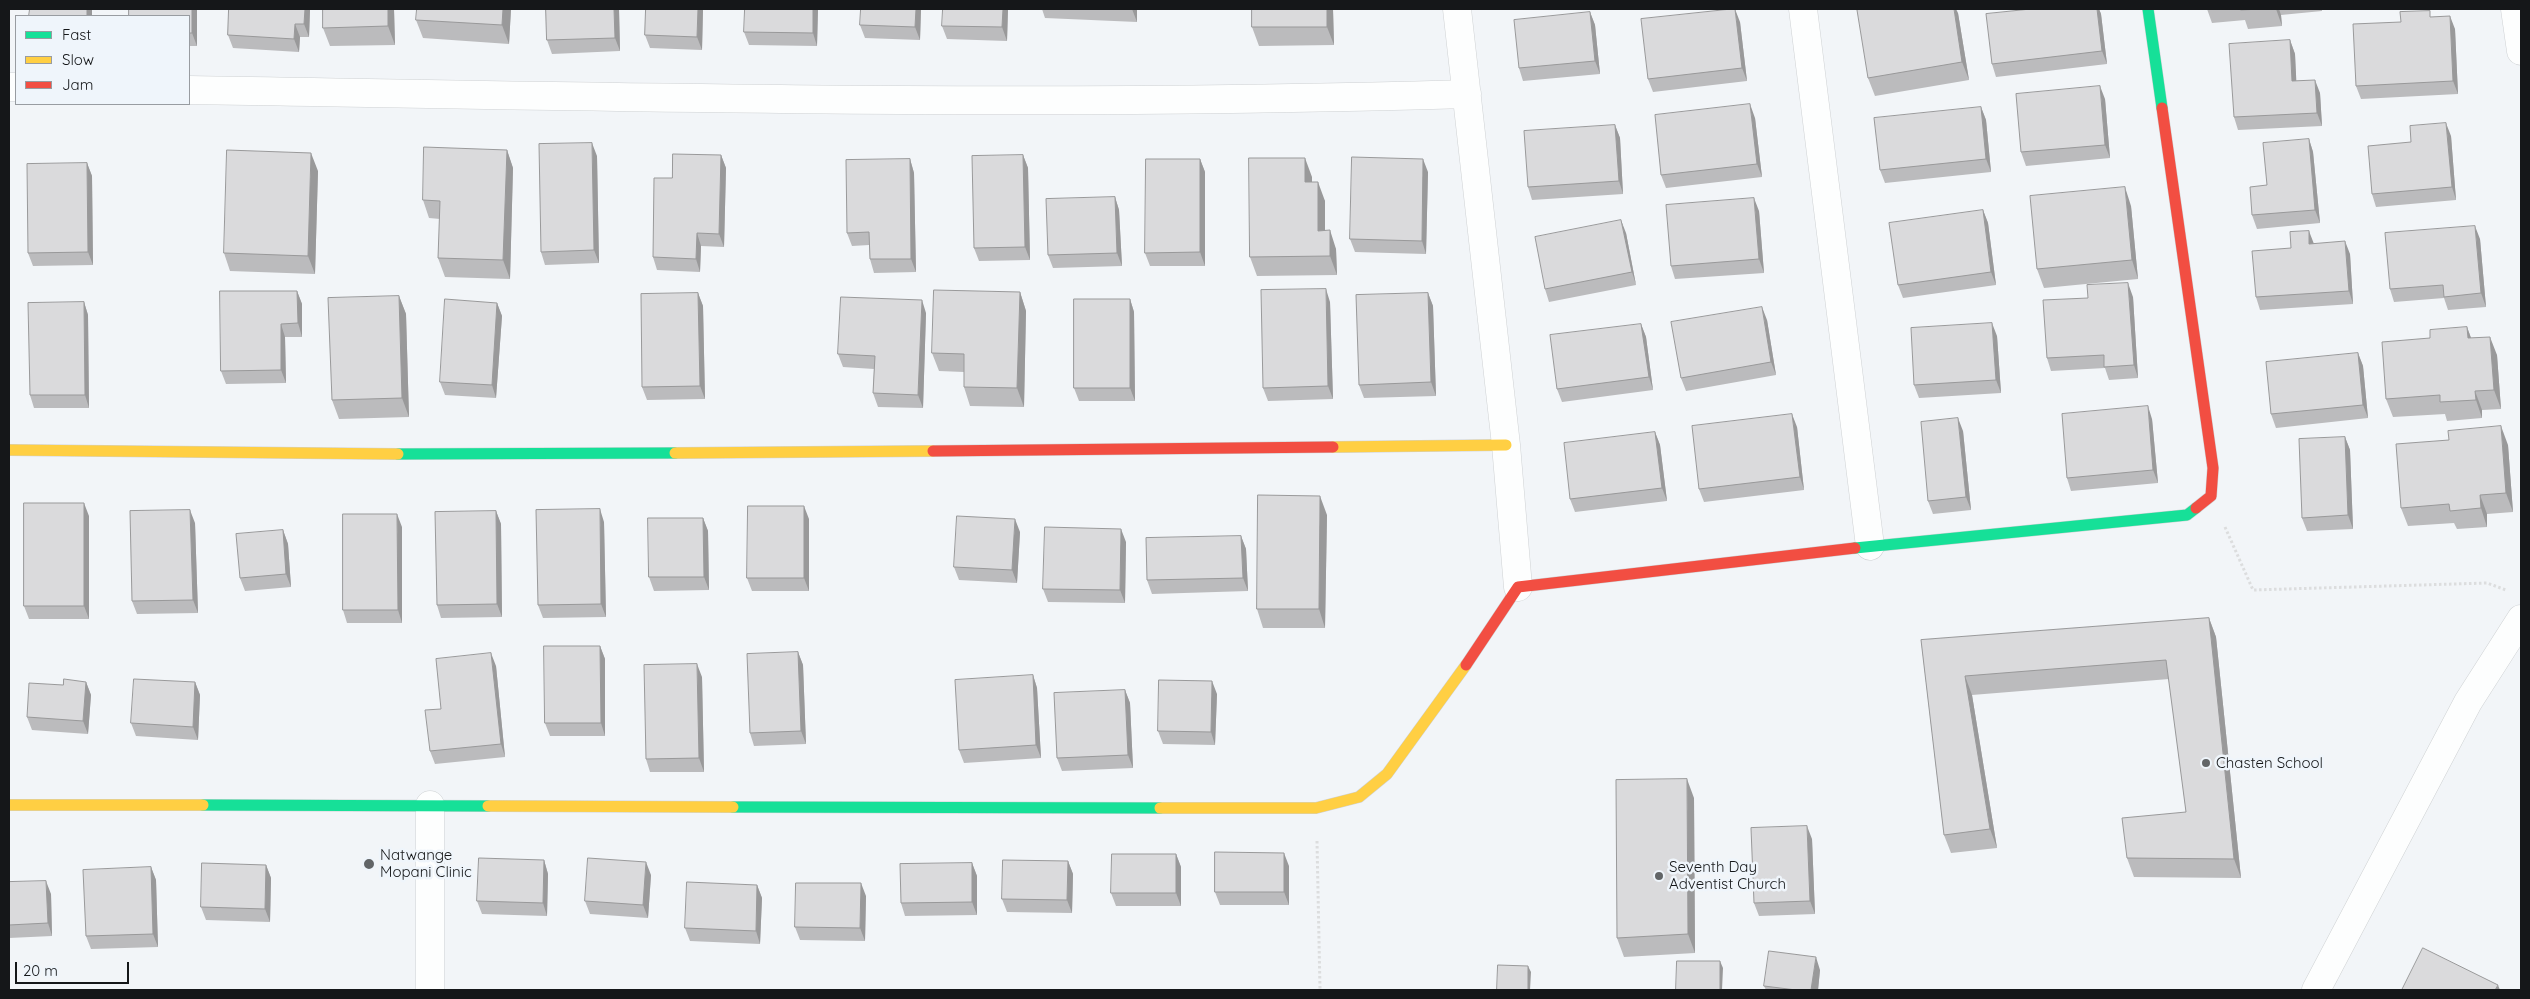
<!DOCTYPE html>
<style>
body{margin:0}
#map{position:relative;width:2530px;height:999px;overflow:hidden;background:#f2f5f8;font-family:Quicksand,sans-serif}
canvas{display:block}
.frame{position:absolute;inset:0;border:10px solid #151719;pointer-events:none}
.legend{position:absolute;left:15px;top:15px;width:175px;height:90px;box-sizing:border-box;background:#eff5fb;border:1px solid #989ca1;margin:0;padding:6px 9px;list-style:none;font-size:15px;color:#151719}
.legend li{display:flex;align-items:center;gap:10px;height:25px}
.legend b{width:25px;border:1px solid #989ca1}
.scale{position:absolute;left:15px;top:962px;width:114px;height:22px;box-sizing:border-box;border:2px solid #151719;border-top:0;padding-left:6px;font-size:15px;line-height:18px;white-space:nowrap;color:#151719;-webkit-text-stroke:4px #eff5fb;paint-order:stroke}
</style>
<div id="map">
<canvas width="2530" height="999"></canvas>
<div class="frame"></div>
<ul class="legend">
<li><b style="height:6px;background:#16e098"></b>Fast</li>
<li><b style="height:6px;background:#ffcf43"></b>Slow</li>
<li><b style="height:6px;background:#f24e42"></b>Jam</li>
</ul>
<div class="scale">20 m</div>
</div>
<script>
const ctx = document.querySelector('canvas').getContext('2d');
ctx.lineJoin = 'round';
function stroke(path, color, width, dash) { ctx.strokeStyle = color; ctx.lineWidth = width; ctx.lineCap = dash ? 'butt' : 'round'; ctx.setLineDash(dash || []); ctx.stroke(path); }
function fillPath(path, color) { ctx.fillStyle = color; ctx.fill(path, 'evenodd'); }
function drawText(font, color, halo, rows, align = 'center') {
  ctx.font = font + ' Quicksand,sans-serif'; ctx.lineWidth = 5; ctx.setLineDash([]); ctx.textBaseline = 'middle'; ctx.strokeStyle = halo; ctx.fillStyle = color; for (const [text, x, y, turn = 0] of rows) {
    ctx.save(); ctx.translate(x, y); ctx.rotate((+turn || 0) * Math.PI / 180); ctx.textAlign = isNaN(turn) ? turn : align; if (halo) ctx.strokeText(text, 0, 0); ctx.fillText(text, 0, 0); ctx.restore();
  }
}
const street = new Path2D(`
 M1457 9 1506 445 1518 587
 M1803 9 1870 546
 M2515 9 2521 51
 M9 87H16
 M189 90C615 97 1041 107 1467 94
 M430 805V990
 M2316 990 2468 702 2521 619`);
const fast = new Path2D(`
 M2148 9 2162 108
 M398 454 675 453
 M1855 548 2187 515 2196 508
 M203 805 488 806
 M733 807 1160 808`);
const slow = new Path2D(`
 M1333 447 1506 445
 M9 450 398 454
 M675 453 933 451
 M9 805H203
 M488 806 733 807
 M1160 808H1316L1359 797 1387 774 1466 665`);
const jam = new Path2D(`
 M2162 108 2213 468 2211 496 2196 508
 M933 451 1333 447
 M1466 665 1518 587 1855 548`);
stroke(street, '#ced1d3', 29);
stroke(fast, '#ced1d3', 12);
stroke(slow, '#ced1d3', 12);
stroke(jam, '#ced1d3', 12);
stroke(new Path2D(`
 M2225 527 2253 590 2487 583 2506 590
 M1317 841 1320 990`), '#dcddde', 3, [2.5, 2.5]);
stroke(street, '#fdfefe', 28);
stroke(fast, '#16e098', 11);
stroke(slow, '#ffcf43', 11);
stroke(jam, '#f24e42', 11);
fillPath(new Path2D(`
 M129 9H197V46H189V16Z
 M229 9H310L309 37H300L299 52 233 48 228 35Z
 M394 9 395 45 330 46 323 28Z
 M511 9 509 44 423 38 416 20Z
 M546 9H619L620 51 552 54 547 40Z
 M646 9H703L702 50 650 48 645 35Z
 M818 9 817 46 749 45 744 32Z
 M921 9 920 40 865 38 860 25Z
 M1008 9 1007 41 947 39 942 26Z
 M1042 9H1137V22L1045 18Z
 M1333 9 1334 45 1259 46 1252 27Z
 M2031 9H2099L2101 14 2107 64 1996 77 1992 64Z
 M2207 9H2322V11L2281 15 2282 26 2248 29 2245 20 2212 23Z
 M1590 12 1595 25 1600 74 1523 81 1519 68Z
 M1958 13 1969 80 1875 96 1868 78Z
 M2432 17 2455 29 2458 94 2361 99 2356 86 2401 22Z
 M1740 22 1747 81 1653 92 1648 79Z
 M2290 40 2295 54 2296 81 2320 93 2322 126 2238 130 2234 117Z
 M2105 99 2110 158 2026 166 2021 152Z
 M1981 107 1986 120 1991 172 1885 183 1880 170Z
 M1755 118 1762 177 1666 188 1661 175Z
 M1615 125 1620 138 1623 194 1532 200 1528 187Z
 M2451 136 2456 200 2376 207 2372 194 2411 142Z
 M2309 139 2313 152 2320 223 2257 229 2252 215 2267 185Z
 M507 150 513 168 510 279 445 277 438 258 440 219 429 218 423 200Z
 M721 155 726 168 724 247 701 246 700 272 657 270 653 257 672 178Z
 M1023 155 1028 168 1030 260 979 261 974 248Z
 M597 156 599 263 545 265 541 252Z
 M910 159 914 173 916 272 874 273 870 259 869 245 852 246 847 233Z
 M1200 159 1205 172V266H1150L1145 253Z
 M87 163 92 176 93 265 33 266 28 253Z
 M318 171 315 274 230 271 224 253Z
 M1428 172 1426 254 1355 252 1350 239Z
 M1312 177V182L1325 201V230L1336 249 1337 275 1257 276 1250 257Z
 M1115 197 1119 210 1122 266 1053 268 1048 255Z
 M2131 206 2138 279 2044 288 2037 269Z
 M1983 210 1988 223 1996 285 1903 298 1898 285Z
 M1759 211 1764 273 1675 279 1671 266Z
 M1626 233 1636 285 1549 302 1545 289Z
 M2480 239 2486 307 2448 310 2444 298 2394 302 2390 289Z
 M2314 243 2350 254 2353 304 2260 310 2256 297 2291 248Z
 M297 291 302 304V337H285L286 383 226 384 221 371Z
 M1020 292 1026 311 1024 407 970 406 964 387V372L939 371 932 353Z
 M698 293 703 306 705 399 647 400 642 387Z
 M1428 293 1433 306 1436 396 1364 398 1359 385Z
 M399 296 406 314 409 417 339 419 332 400Z
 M2133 297 2138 378 2109 380 2105 368 2051 371 2047 358Z
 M1130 299 1134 312 1135 401H1079L1074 388Z
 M84 302 88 315 89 408H34L30 395Z
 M1330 302 1333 399 1268 401 1263 388Z
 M497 303 502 316 496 398 445 395 440 382Z
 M926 313 923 408 878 407 873 393 874 369 843 367 838 354Z
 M1767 320 1776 375 1686 391 1681 378Z
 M1641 324 1646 337 1653 390 1562 402 1557 389Z
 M2467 327 2471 338 2497 355 2501 409 2482 410V418L2447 421 2445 414 2393 417 2386 399 2430 338Z
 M1997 336 2001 393 1919 398 1914 385Z
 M2358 353 2363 366 2368 418 2276 428 2271 414Z
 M2152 419 2158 483 2071 491 2067 478Z
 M1797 427 1804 490 1704 502 1699 489Z
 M1963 431 1971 510 1933 514 1928 501Z
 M1655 432 1660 445 1667 501 1575 512 1570 499Z
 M2345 437 2350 450 2353 529 2307 531 2302 518Z
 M2508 445 2513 512 2487 514V527L2457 529 2454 523 2408 526 2401 508Z
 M496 511 501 524 502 617 441 618 437 605Z
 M1327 515 1325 628H1263L1257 609Z
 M89 516V619H29L24 606Z
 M703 518 708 531 709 590 654 591 649 577Z
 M809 519V591H752L747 578Z
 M604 522 606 617 543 618 538 605Z
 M195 523 198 613 137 614 132 601Z
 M402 527V623H347L343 610Z
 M283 530 288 544 291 587 245 591 240 578Z
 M1020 532 1017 583 959 580 954 567Z
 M1241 536 1246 549 1248 591 1152 594 1147 580Z
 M1126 542 1125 603 1048 602 1043 589Z
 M2209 618 2216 637 2241 878 2134 877 2127 858 2186 812 2169 679 1972 695 1997 848 1951 853 1944 835 1921 640Z
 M600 646 605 659V736H550L545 723Z
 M798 652 803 665 806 744 754 746 750 733Z
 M496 666 505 757 435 764 430 751 441 709Z
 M1033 675 1037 688 1041 758 964 763 959 750Z
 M702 677 704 772H650L646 759Z
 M86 682 91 695 88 734 32 730 27 717 63 685Z
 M195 682 200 695 198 740 136 736 131 723Z
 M1125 690 1130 703 1133 768 1062 771 1057 758Z
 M1217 694 1215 745 1163 744 1158 731Z
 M1694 798 1695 953 1624 957 1617 938Z
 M1812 839 1815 914 1759 916 1754 903Z
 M1176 854 1181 867V906H1116L1111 893Z
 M544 860 548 874 547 916 482 914 477 901Z
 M1068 861 1073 874 1072 913 1007 912 1002 899Z
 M972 863 977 876V915L905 916 901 903Z
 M266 865 271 878 270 922 206 920 201 907Z
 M1289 866V905H1220L1215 892Z
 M151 867 156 880 158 947 91 949 86 936Z
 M651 875 648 918 590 914 585 901Z
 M9 882 51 894 52 936 9 938Z
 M757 885 762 898 760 944 690 941 685 928Z
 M866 896 865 941 800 940 795 927Z
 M1820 970 1818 990H1766L1764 986Z`), '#bbbbbd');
fillPath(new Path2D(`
 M87 9H92V16H87Z
 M192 9H197V46L192 33Z
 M305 9H310V10L309 37 304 24Z
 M388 9H394L395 45 388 26Z
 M503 9H511L509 44 502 25Z
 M614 9H619L620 51 615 38Z
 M698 9H703L702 50 697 37Z
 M813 9H818L817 46 813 33Z
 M916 9H921L920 40 915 27Z
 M1003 9H1008L1007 41 1002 27Z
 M1132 9H1137V22Z
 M1327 9H1333L1334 45 1327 27Z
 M1735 9 1740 22 1747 81 1742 68Z
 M1954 9H1956L1958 13 1969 80 1962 62Z
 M2097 9H2099L2101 14 2107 64 2102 51Z
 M2276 9H2279L2281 15 2282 26Z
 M1590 12 1595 25 1600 74 1595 61Z
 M2450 16 2455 29 2458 94 2453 81Z
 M295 24 300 37 299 52 294 39Z
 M2290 40 2295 54 2297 94 2292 81Z
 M2315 80 2320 93 2322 126 2317 113Z
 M2100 86 2105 99 2110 158 2105 145Z
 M1750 104 1755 118 1762 177 1757 164Z
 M1981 107 1986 120 1991 172 1986 159Z
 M2446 123 2451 136 2456 200 2452 187Z
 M1615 125 1620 138 1623 194 1619 181Z
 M2309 139 2313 152 2320 223 2315 210Z
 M592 143 597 156 599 263 594 250Z
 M507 150 513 168 510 279 503 260Z
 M311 153 318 171 315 274 308 256Z
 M721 155 726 168 724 247 719 234Z
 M1023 155 1028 168 1030 260 1025 247Z
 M1305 158 1312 177V201L1305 182Z
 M910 159 914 173 916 272 911 259Z
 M1200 159 1205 172V266L1200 252Z
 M1423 159 1428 172 1426 254 1422 241Z
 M87 163 92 176 93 265 88 252Z
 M1318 182 1325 201V249L1318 231Z
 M2125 187 2131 206 2138 279 2132 260Z
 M1115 197 1119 210 1122 266 1117 253Z
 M1754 198 1759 211 1764 273 1759 259Z
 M1983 210 1988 223 1996 285 1991 272Z
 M1621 220 1626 233 1636 285 1632 272Z
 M2475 226 2480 239 2486 307 2481 293Z
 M1330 230 1336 249 1337 275 1330 256Z
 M2309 231 2314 244H2309Z
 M697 233 701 246 700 272 696 259Z
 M2345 241 2350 254 2353 304 2349 291Z
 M2128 283 2133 297 2138 378 2134 365Z
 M1326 289 1330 302 1333 399 1328 386Z
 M297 291 302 304V337L298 323Z
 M1020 292 1026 311 1024 407 1017 388Z
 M698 293 703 306 705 399 700 386Z
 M1428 293 1433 306 1436 396 1431 382Z
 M399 296 406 314 409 417 402 398Z
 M1130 299 1134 312 1135 401 1130 388Z
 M922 300 926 313 923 408 918 395Z
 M84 302 88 315 89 408 85 395Z
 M497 303 502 316 496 398 492 385Z
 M1762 307 1767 320 1776 375 1771 362Z
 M1992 323 1997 336 2001 393 1996 380Z
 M281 324 285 337 286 383 281 370Z
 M1641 324 1646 337 1653 390 1649 377Z
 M2467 327 2474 346 2468 338Z
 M2490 337 2497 355 2501 409 2494 390Z
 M2358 353 2363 366 2368 418 2363 405Z
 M2475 391 2482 410V418L2476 400Z
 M2148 406 2152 419 2158 483 2153 470Z
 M1792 414 1797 427 1804 490 1800 477Z
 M1958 418 1963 431 1971 510 1966 497Z
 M2501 426 2508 445 2513 512 2506 493Z
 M1655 432 1660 445 1667 501 1662 488Z
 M2345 437 2350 450 2353 529 2348 515Z
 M2480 495 2487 514V527L2481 508Z
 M1320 496 1327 515 1325 628 1319 609Z
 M84 503 89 516V619L84 606Z
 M804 506 809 519V591L804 578Z
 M600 509 604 522 606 617 601 604Z
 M190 510 195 523 198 613 193 600Z
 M496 511 501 524 502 617 497 604Z
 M397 514 402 527V623L398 610Z
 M703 518 708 531 709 590 704 577Z
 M1015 519 1020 532 1017 583 1012 570Z
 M1121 529 1126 542 1125 603 1120 590Z
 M283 530 288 544 291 587 286 574Z
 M1241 536 1246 549 1248 591 1243 578Z
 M2209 618 2216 637 2241 878 2234 859Z
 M600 646 605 659V736L601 723Z
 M798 652 803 665 806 744 801 731Z
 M491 653 496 666 505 757 501 744Z
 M697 664 702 677 704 772 699 758Z
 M1033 675 1037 688 1041 758 1036 745Z
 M1965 676 1972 695 1997 848 1990 829Z
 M1212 681 1217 694 1215 745 1211 732Z
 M86 682 91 695 88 734 83 721Z
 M195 682 200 695 198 740 193 727Z
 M1125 690 1130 703 1133 768 1128 755Z
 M1687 779 1694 798 1695 953 1688 934Z
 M1807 826 1812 839 1815 914 1810 901Z
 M1284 853 1289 866V905L1284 892Z
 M1176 854 1181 867V906L1176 893Z
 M544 860 548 874 547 916 543 903Z
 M1068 861 1073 874 1072 913 1067 900Z
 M646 862 651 875 648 918 643 905Z
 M972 863 977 876V915L972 902Z
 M266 865 271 878 270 922 265 909Z
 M151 867 156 880 158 947 153 934Z
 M46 881 51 894 52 936 48 923Z
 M861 883 866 896 865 941 860 928Z
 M757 885 762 898 760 944 756 931Z
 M1816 957 1820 970 1818 990H1811Z
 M1720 961 1723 968 1722 990H1720Z
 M1528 966 1531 972 1530 990H1528Z
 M2498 985 2500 990H2495Z`), '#99999a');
const building = new Path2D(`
 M30 9H87V16H29Z
 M129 9H192V33H189V16H129Z
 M229 9H305L304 24H295L294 39 228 35Z
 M323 9H388V26L323 28Z
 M417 9H503L502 25 416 20Z
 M546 9H614L615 38 547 40Z
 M646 9H698L697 37 645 35Z
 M745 9H813V33L744 32Z
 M861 9H916L915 27 860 25Z
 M943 9H1003L1002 27 942 26Z
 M1252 9H1327V27H1252Z
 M1735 9 1742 68 1648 79 1641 19Z
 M1864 9H1954L1962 62 1868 78 1857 10Z
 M2031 9H2097L2102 51 1992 64 1986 14Z
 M2241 9H2261L2241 10Z
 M2430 11V17L2450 16 2453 81 2356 86 2353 24 2401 22 2400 12Z
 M1590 12 1595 61 1519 68 1514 20Z
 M2290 40 2292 81 2315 80 2317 113 2234 117 2229 44Z
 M2100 86 2105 145 2021 152 2016 94Z
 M1750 104 1757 164 1661 175 1655 115Z
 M1981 107 1986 159 1880 170 1874 118Z
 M2446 123 2452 187 2372 194 2368 146 2411 142 2410 126Z
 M1615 125 1619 181 1528 187 1524 131Z
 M2309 139 2315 210 2252 215 2250 187 2267 185 2263 143Z
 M592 143 594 250 541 252 539 144Z
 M424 147 507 150 503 260 438 258 440 201 423 200Z
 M227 150 311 153 308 256 224 253Z
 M673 154 721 155 719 234 697 233 696 259 653 257 654 178H672Z
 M1023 155 1025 247 974 248 972 156Z
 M1352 157 1423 159 1422 241 1350 239Z
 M1249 158H1305V182H1318V231L1330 230V256L1250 257Z
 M910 159 911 259H870L869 232 847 233 846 160Z
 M1146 159H1200V252L1145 253Z
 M87 163 88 252 28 253 27 164Z
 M2125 187 2132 260 2037 269 2030 196Z
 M1115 197 1117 253 1048 255 1046 199Z
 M1754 198 1759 259 1671 266 1666 205Z
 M1983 210 1991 272 1898 285 1889 223Z
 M1621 220 1632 272 1545 289 1535 237Z
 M2475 226 2481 293 2444 297 2443 285 2390 289 2385 233Z
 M2309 231V244L2345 241 2349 291 2256 297 2252 251 2291 248 2290 232Z
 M2128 283 2134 365 2104 367V355L2047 358 2043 300 2088 298 2087 285Z
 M1326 289 1328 386 1263 388 1261 290Z
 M934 290 1020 292 1017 388 964 387V354L932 353Z
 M220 291H297L298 323 281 324V370L221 371Z
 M698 293 700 386 642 387 641 294Z
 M1428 293 1431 382 1359 385 1356 295Z
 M399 296 402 398 332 400 328 298Z
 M841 297 922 300 918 395 873 393 875 356 838 354Z
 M445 299 497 303 492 385 440 382Z
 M1074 299H1130V388H1074Z
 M84 302 85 395H30L28 303Z
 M1762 307 1771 362 1681 378 1671 322Z
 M1992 323 1996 380 1914 385 1911 328Z
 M1641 324 1649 377 1557 389 1550 335Z
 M2467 327 2468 338 2490 337 2494 390 2475 391 2476 400 2440 402V395L2386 399 2382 342 2430 338V330Z
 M2358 353 2363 405 2271 414 2266 362Z
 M2148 406 2153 470 2067 478 2062 414Z
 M1792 414 1800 477 1699 489 1692 426Z
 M1958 418 1966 497 1928 501 1921 422Z
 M2501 426 2506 493 2480 495 2481 508 2450 511 2449 504 2401 508 2396 444 2449 440 2448 431Z
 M1655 432 1662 488 1570 499 1564 443Z
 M2345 437 2348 515 2302 518 2299 439Z
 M1258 495 1320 496 1319 609H1257Z
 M24 503H84V606H24Z
 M748 506H804V578H747Z
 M600 509 601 604 538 605 536 510Z
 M190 510 193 600 132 601 130 511Z
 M496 511 497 604 437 605 435 512Z
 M343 514H397L398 610H343Z
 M957 516 1015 519 1012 570 954 567Z
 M648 518H703L704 577H649Z
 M1045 527 1121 529 1120 590 1043 589Z
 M283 530 286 574 240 578 236 534Z
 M1241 536 1243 578 1147 580 1146 538Z
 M2209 618 2234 859 2127 858 2122 818 2186 812 2166 660 1965 676 1990 829 1944 835 1921 640Z
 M544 646H600L601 723H545Z
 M798 652 801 731 750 733 747 654Z
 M491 653 501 744 430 751 425 710 441 709 436 659Z
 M697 664 699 758 646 759 644 665Z
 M1033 675 1036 745 959 750 955 680Z
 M64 679 86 682 83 721 27 717 29 683 63 685Z
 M134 679 195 682 193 727 131 723Z
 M1159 680 1212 681 1211 732 1158 731Z
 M1125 690 1128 755 1057 758 1054 693Z
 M1687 779 1688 934 1617 938 1616 780Z
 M1807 826 1810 901 1754 903 1751 828Z
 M1215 852 1284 853V892H1215Z
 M1112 854H1176V893H1111Z
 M479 858 544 860 543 903 477 901Z
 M588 858 646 862 643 905 585 901Z
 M1003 860 1068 861 1067 900 1002 899Z
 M202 863 266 865 265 909 201 907Z
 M972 863V902L901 903 900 864Z
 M151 867 153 934 86 936 83 870Z
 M46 881 48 923 9 925V882Z
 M687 882 757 885 756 931 685 928Z
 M796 883H861L860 928 795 927Z
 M2423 948 2498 985 2495 990H2402Z
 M1769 951 1816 957 1811 990H1796L1764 986Z
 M1677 961H1720V990H1676Z
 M1498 965 1528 966V990H1497Z`);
fillPath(building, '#dadadc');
stroke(building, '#99999a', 1);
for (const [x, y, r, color] of [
 [2206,763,5,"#626567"],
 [369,864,6,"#626567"],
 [1659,876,5,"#626567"]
]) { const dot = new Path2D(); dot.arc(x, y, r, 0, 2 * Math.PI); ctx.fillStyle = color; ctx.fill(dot); stroke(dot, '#eff5fb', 2); }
drawText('15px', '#151719', '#eff5fb', [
 ["Chasten School",2216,763],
 ["Natwange",380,855],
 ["Mopani Clinic",380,872],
 ["Seventh Day",1669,867],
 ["Adventist Church",1669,884]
], 'left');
</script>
